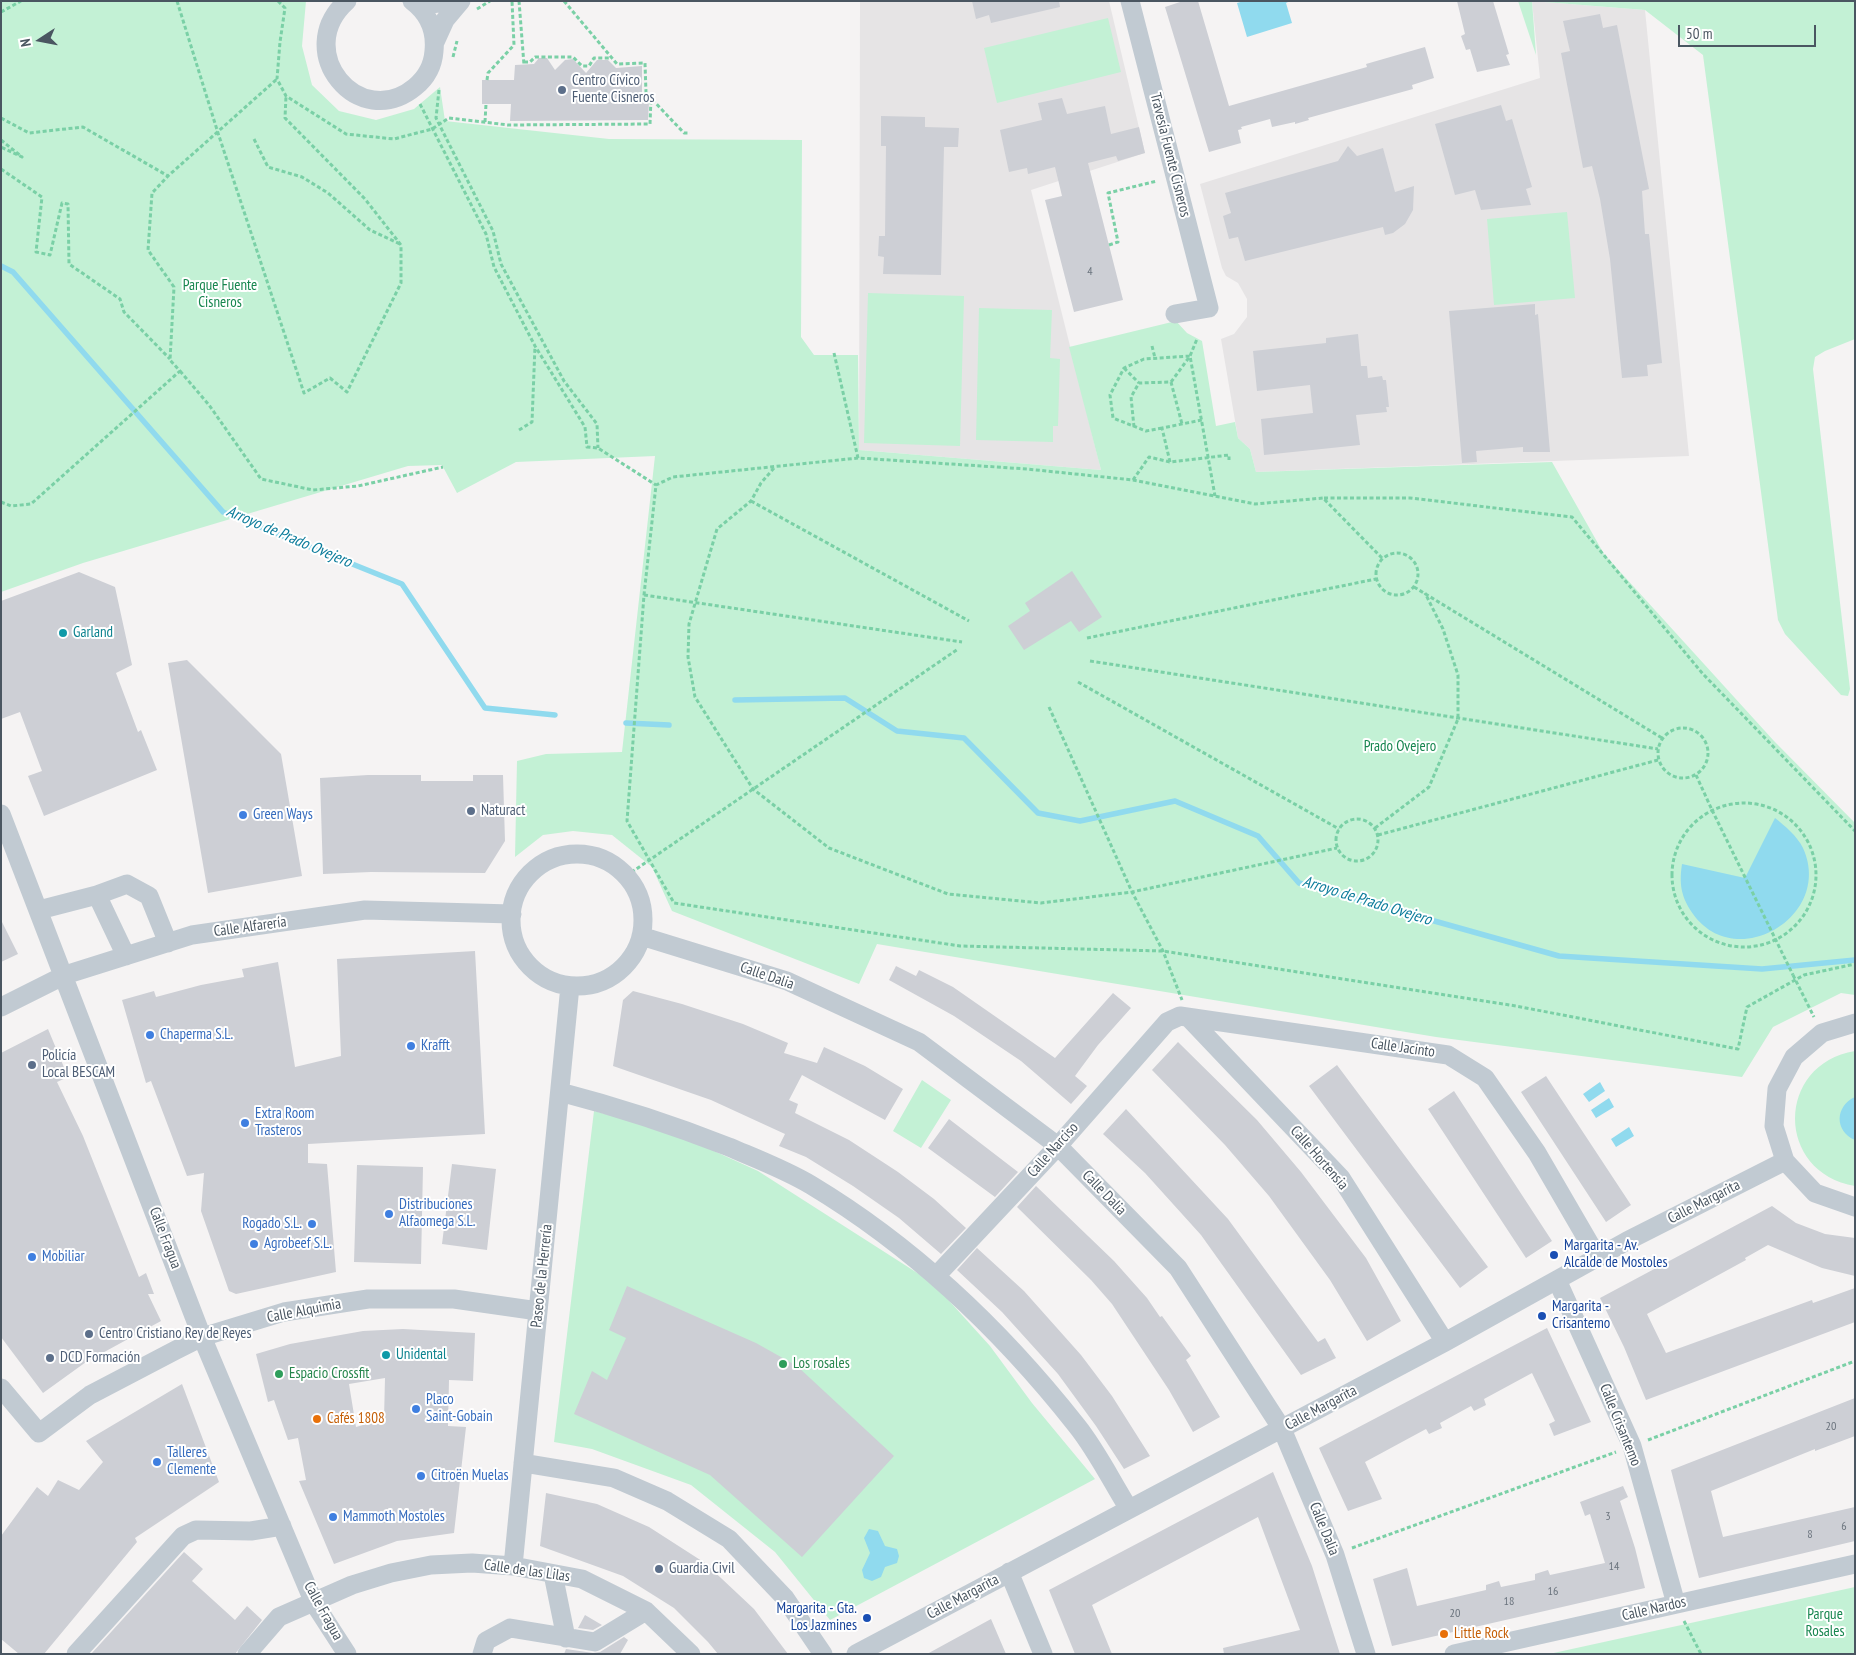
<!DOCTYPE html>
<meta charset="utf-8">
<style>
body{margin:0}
#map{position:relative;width:1856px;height:1655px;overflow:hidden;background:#f5f3f3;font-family:"PT Sans Narrow",sans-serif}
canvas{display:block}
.frame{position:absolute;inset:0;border:2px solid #4a5661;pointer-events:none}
.north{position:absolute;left:15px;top:15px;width:50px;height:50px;-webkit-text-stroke:4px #fff;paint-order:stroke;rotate:259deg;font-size:14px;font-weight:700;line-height:20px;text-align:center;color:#4a5661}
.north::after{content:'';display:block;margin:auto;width:18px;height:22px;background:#4a5661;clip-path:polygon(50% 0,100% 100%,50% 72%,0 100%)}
.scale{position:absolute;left:1678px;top:25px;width:138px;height:22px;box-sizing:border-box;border:2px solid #4a5661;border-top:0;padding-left:6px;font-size:15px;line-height:18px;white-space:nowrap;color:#4a5661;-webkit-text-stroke:4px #fff;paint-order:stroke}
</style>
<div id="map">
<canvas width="1856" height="1655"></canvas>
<div class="frame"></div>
<div class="north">N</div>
<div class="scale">50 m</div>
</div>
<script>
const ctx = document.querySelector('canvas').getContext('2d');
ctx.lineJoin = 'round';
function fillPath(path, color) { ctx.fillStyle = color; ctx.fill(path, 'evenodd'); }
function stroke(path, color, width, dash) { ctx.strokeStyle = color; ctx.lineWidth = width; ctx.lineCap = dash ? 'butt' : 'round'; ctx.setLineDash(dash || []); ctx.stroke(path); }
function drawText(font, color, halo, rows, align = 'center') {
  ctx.font = font + ' "PT Sans Narrow",sans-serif'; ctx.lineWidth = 4; ctx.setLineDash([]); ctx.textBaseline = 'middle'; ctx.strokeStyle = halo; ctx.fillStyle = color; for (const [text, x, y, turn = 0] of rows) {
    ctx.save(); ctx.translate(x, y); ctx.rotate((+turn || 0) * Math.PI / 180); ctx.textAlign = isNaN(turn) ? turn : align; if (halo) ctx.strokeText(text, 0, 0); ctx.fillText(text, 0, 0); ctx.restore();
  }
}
fillPath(new Path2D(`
 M860 1H1109L1145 153 1031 190 1101 470 859 450Z
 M1532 1 1645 10 1689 456 1256 472 1250 449 1238 438 1221 339 1234 334 1247 317V299L1238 283 1226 276 1222 268 1200 184 1540 78Z`), '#e6e4e5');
fillPath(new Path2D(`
 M1 1H306L302 46 312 85 339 111 376 120 414 109 440 87 445 121 609 139 802 140 801 337 814 355H858L859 450 1101 470 1069 347 1176 321 1187 333 1202 341 1216 426 1235 422 1238 438 1250 449 1256 472 1552 462 1604 554 1774 741 1855 823V995L1841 993 1773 1027 1742 1077 1436 1037 877 944 859 984 672 911 652 867 612 835 573 831 543 835 515 857 517 761 546 754 622 752 655 456 516 462 457 493 442 465 408 466 83 563 1 592Z
 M1518 1H1855V339L1825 351 1815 357 1813 369 1850 689 1848 696 1841 695 1785 634 1778 620 1703 55 1645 10 1532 1 1536 55Z
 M1108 18 1121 72 997 103 984 48Z
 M1567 212 1575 298 1494 305 1487 219Z
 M868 293 964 296 960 446 864 443Z
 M979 308 1052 310 1050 358 1060 359 1058 426H1053V442L976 440Z
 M1855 1051V1186C1775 1173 1775 1064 1855 1051Z
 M922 1080 951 1100 921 1148 893 1131Z
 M594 1111 643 1124 692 1141 758 1171 933 1283 990 1346 1032 1403 1095 1479 830 1620 775 1552 691 1485 592 1449 554 1442Z
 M1855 1587V1654H1549Z`), '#c3f1d5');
fillPath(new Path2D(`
 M1244 1H1290L1286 3 1292 23 1247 37 1237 3Z
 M1775 818C1785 826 1797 836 1803 848 1834 916 1736 974 1693 914 1681 897 1679 884 1682 864L1745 878Z
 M1600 1082 1605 1091 1589 1102 1583 1094Z
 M1855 1097V1140C1834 1131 1835 1106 1855 1097Z
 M1609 1098 1614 1107 1596 1118 1591 1110Z
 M1629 1127 1634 1136 1616 1147 1611 1139Z
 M869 1529 878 1531 885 1546 897 1549 899 1556 897 1563 885 1567 881 1577 872 1581 864 1578 862 1570 870 1553 864 1538Z`), '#90daee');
stroke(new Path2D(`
 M1 266 13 272 223 512 402 584 485 708 555 715
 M735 700 845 698 897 731 964 738 1038 813 1080 821 1175 801 1258 836 1299 883 1559 956 1762 969 1855 960
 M626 723 669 725`), '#90daee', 5.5);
fillPath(new Path2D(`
 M972 1H1059L1060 7 991 23 989 15 976 19Z
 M1183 1H1198L1229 106 1367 67 1366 64 1425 47 1434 78 1412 85 1413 89 1308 118 1309 120 1295 124V122L1272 127 1270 119 1241 127 1242 129 1238 130 1241 143 1209 152 1165 7Z
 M1457 1H1493L1509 54 1506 55 1510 65 1477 72 1470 49 1466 50 1461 36 1465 34Z
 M1600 14 1603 28 1617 25 1649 189 1642 191 1645 234H1649L1662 363 1647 365 1648 376 1622 378 1610 259 1600 199 1592 166 1583 168 1561 53 1570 51 1563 21Z
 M539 58H547L555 70 565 60 573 59 586 73 597 60H608L616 68 642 66V101L649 102 648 120 510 121 511 104H482V80H514L515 65 534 64Z
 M1062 98 1067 114 1105 106 1111 134 1139 127 1145 153 1118 161 1116 156 1088 163 1123 300 1074 312 1045 200 1062 196 1055 167 1028 174 1027 168 1009 172 1000 130 1042 120 1038 103Z
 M1501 105 1506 121 1512 119 1532 187 1526 189 1531 205 1481 210 1475 190 1455 195 1435 124Z
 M881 116 925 117V127L959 128 958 147H944L941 275 883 274 884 257 878 256 879 236H885L886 146H881Z
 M1348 146 1357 156 1383 148 1395 192 1414 186 1413 210 1405 224 1393 233 1385 235 1383 227 1245 261 1238 237 1229 239 1223 216 1231 213 1225 193 1338 161Z
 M1535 304V315L1538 314 1550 452H1523V447L1476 451 1477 462 1462 463 1449 311Z
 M1358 334 1361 366H1367L1368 378 1382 376 1383 380H1386L1389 407H1386L1387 412 1356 415 1360 445 1264 455 1261 419 1313 413 1310 385 1257 391 1253 351 1326 343V338Z
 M1072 571 1102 617 1079 632 1071 621 1024 650 1008 626 1030 611 1025 603Z
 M79 572 115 587 132 665 116 673 138 732 141 730 157 770 44 816 28 776 42 771 20 712 1 719V601Z
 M187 660 281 754 302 876 208 893 168 663Z
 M368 775H421V781H473V775H503L505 841 485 873 371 872 323 874 320 778Z
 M1 920 18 954 1 962Z
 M475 951 485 1134 308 1144V1163L327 1164 336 1272 236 1294 229 1291 201 1211 204 1173 187 1176 151 1081 146 1083 122 1000 154 991 156 997 201 985 244 977 242 969 278 962 295 1067 341 1056 337 959Z
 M896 966 916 976 919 970 953 987 1055 1058 1113 993 1131 1008 1098 1045 1075 1076 1087 1086 1071 1104 1021 1061 954 1016 889 980Z
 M633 991 682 1004 743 1024 788 1043 784 1053 817 1063 824 1047 865 1066 903 1089 885 1120 802 1075 789 1100 798 1104 795 1113 849 1140 898 1172 934 1199 966 1228 941 1254 899 1218 853 1186 806 1157 779 1146 785 1134 711 1100 613 1066 623 1000Z
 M48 1029 68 1077 57 1082 83 1136 139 1277 146 1273 154 1294H148L161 1321 86 1362 43 1393 1 1337V1053Z
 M1178 1042 1257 1120 1301 1172 1366 1258 1401 1321 1367 1341 1330 1280 1269 1196 1225 1145 1152 1070Z
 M1337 1065 1488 1267 1460 1288 1309 1086Z
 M1546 1076 1631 1205 1606 1222 1521 1092Z
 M1454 1091 1552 1241 1526 1258 1428 1109Z
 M1126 1109 1228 1219 1318 1342 1325 1338 1336 1358 1301 1375 1201 1235 1145 1173 1103 1134Z
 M949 1119 1018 1172 995 1197 928 1148Z
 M452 1164 496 1169 487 1250 442 1244Z
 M357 1165 423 1167 421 1264 354 1262Z
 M1036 1186 1114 1261 1147 1298 1160 1317 1162 1316 1191 1356 1186 1360 1220 1417 1193 1432 1169 1390 1112 1304 1091 1280 1017 1207Z
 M1772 1206 1796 1223 1825 1234 1855 1238V1276L1822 1268 1768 1245 1745 1258 1746 1260 1647 1314 1666 1353 1812 1300 1813 1303 1855 1288V1322L1646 1400 1624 1347 1600 1298Z
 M977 1248 1024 1291 1081 1355 1112 1396 1150 1456 1124 1469 1096 1426 1058 1374 1002 1312 957 1270Z
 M627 1286 756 1343 797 1366 894 1456 802 1557 710 1475 574 1414 592 1371 607 1380 626 1338 609 1330Z
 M1547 1328 1591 1422 1554 1436 1549 1424 1555 1421 1532 1373 1484 1399 1486 1405 1474 1411 1471 1406 1440 1423 1442 1428 1429 1434 1426 1429 1365 1462 1382 1499 1348 1511 1319 1448Z
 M403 1329 475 1333 473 1381 449 1380 448 1426 466 1427 454 1533 397 1541 334 1564 299 1481 306 1480 298 1438 288 1440 274 1400 268 1402 256 1354 290 1344 363 1331ZM385 1378 384 1419 356 1427 349 1384Z
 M182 1384 219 1482 135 1538 137 1542 44 1654H19L1 1639V1536L37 1487 48 1496 58 1480 79 1490 103 1462 86 1441Z
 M1855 1398V1436L1815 1451V1449L1711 1491 1723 1537 1855 1507V1541L1699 1578 1671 1470Z
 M1273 1472 1312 1566 1340 1654H1224L1223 1648 1300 1630 1258 1517 1092 1605 1112 1654H1075L1049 1590Z
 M1623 1486 1628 1497 1620 1501 1635 1548 1645 1588 1392 1646 1373 1579 1407 1568 1417 1606 1486 1590V1585L1499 1581 1501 1587 1535 1580V1574L1548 1570 1550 1575 1605 1563 1590 1514 1585 1516 1580 1502Z
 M546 1493 597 1504 649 1527 705 1563 754 1609 788 1654H718L708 1642 674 1608 623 1576 540 1546Z
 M184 1552 203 1569 192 1581 235 1620 247 1606 262 1620 235 1654H91Z
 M585 1615 602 1625 593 1630 578 1628Z
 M991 1619 1006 1654H927Z
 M624 1637 628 1640 620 1654H564L566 1649 593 1653 600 1652Z`), '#cdcfd5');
stroke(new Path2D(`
 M177 1 218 133 304 393 330 378 347 392 401 283V245L365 199 285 118 286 96
 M278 1 285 8 280 42 277 79 286 96 346 134 394 139 432 129 449 118 508 125 650 124 651 98
 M519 1 524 65
 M564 1 617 64 645 63 646 93 684 133H690
 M477 9 490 1
 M1 12 21 1
 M453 57 457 41
 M524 62H530L535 57H573L582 66H589L594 58H610
 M487 80 488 73 514 45 512 1
 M439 90 436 118 493 231 501 264 564 381 597 424 598 448
 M420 104 486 234 494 267 535 346 585 427 587 447 598 448 656 485
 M1 118 29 133 83 127 168 176
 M485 122 486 104
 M254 139 268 167 302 177 328 193 370 230 400 244
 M1 140 22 157 1 147
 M1 169 42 197 36 252 50 255 62 203 68 204 69 264 120 299 124 312 170 359
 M1109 245 1118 242 1108 193 1157 181
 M1152 346 1155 358
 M834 353 858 458
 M1124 368 1139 383
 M180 371 209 405 261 479 313 490 358 486 443 467
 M1171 382 1190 356 1197 339
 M1134 427 1131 397 1139 383 1171 382 1182 424
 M1162 428 1146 431 1113 418 1110 395 1124 368 1144 359 1190 356 1215 496
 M519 430 532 422 535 346
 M1170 462 1162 428 1202 420
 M774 468 761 483 751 501 717 529 689 624 688 657 695 697 753 789 829 848 948 894 1041 903 1132 892 1337 848
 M1133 480 1149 457 1170 462 1229 455V460
 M1324 498H1410L1572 517 1703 674 1855 831
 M751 501 969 621
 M1 502 11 506 31 504 180 371 170 360 174 287 148 250 152 193 168 176 277 79
 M1376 574a21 21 0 1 1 42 0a21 21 0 1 1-42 0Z
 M1382 558 1323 498 1255 504 1133 480 1027 469 858 458 673 477 656 485 644 595 627 821 674 903 960 946 1163 951 1516 1006 1738 1049 1747 1007 1804 975 1855 964
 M1414 587 1662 738
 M644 595 962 642
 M1087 638 1376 579
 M1090 661 1658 749
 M1078 682 1339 829
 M1049 707 1132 892 1163 951 1182 1000
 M1658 753a25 25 0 1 1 50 0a25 25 0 1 1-50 0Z
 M1696 775 1712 810
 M1672 875a72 72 0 1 1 144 0a72 72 0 1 1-144 0Z
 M1336 840a21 21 0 1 1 42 0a21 21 0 1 1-42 0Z
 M1375 828 1429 787 1458 719V675L1443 629 1425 593
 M1378 835 1658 760
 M626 876 958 649
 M1793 975 1814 1017
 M1648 1440 1855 1361
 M1352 1548 1616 1452
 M1684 1621 1701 1654`), '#7ad0a6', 3, [4, 2.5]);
stroke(new Path2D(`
 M347 1C291 51 359 133 415 87 426 78 433 65 434 51 436 31 428 13 412 1
 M1130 1 1209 308 1175 314
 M419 6 450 1
 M435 42 445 20 461 1
 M1 814 202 1337 314 1603 347 1654
 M511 920a66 66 0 1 1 132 0a66 66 0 1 1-132 0Z
 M97 895 127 884 149 896 168 943
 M39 910 97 895 126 956
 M641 936 787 981 919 1042 1058 1146 1178 1268 1282 1429 1335 1555 1366 1654
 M1 1007 65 975 192 935 365 910 512 914
 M1188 1017 1341 1178 1445 1342
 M1855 1023 1822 1033 1794 1057 1777 1089 1774 1126 1785 1161 1815 1193 1855 1207
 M560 1092C618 1107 673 1125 729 1147 757 1159 786 1170 811 1185 914 1247 1003 1332 1077 1426 1097 1451 1112 1482 1129 1509
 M936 1276 1058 1146 1167 1022 1180 1016 1448 1055 1485 1078 1537 1153 1598 1258
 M1557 1280 1632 1446 1676 1604
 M1 1388 39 1433 90 1395 176 1350 202 1337 284 1312 368 1299H454L538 1311
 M523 1463 614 1478 667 1501 729 1539 785 1598 823 1654
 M513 1566 570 986
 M1009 1572 1043 1654
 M553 1574 566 1638
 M76 1654 183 1536 196 1530 251 1531 282 1526
 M247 1654 279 1617 352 1585 391 1573 431 1565 472 1563 513 1566 582 1579 646 1611 691 1654
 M482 1654 486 1641 510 1628 595 1642 646 1611
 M856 1654 1445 1342 1627 1241 1785 1161
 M1454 1654 1855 1564`), '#c1cad2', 19);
stroke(new Path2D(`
 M1712 810 1793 975`), '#7ad0a6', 3, [4, 2.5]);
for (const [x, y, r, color] of [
 [562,90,5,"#5c6f8a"],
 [63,633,5,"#0f9aa8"],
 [471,811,5,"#5c6f8a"],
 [243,815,5,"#3f7fe0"],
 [150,1035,5,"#3f7fe0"],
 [411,1046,5,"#3f7fe0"],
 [32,1065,5,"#5c6f8a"],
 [245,1123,5,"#3f7fe0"],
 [389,1214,5,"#3f7fe0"],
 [312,1224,5,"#3f7fe0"],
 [254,1244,5,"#3f7fe0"],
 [1554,1255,5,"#1a4fb4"],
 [32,1257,5,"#3f7fe0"],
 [1542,1316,5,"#1a4fb4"],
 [89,1334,5,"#5c6f8a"],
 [386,1355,5,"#0f9aa8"],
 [50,1358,5,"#5c6f8a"],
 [783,1364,5,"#2e9e5b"],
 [279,1374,5,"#2e9e5b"],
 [416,1409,5,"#3f7fe0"],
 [317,1419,5,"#e8710a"],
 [157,1462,5,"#3f7fe0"],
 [421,1476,5,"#3f7fe0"],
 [333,1517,5,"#3f7fe0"],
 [659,1569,5,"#5c6f8a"],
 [867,1618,5,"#1a4fb4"],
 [1444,1634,5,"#e8710a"]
]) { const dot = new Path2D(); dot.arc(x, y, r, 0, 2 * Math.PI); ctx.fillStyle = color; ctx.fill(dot); stroke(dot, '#fff', 2); }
drawText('12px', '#6b747e', null, [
 ["4",1090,272],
 ["20",1831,1427],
 ["3",1608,1517],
 ["6",1844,1527],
 ["8",1810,1535],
 ["14",1614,1567],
 ["16",1553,1592],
 ["18",1509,1602],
 ["20",1455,1614]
]);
drawText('15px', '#4e5e75', '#fff', [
 ["Centro Cívico",572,81],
 ["Fuente Cisneros",572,98],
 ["Naturact",481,811],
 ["Policía",42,1056],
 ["Local BESCAM",42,1073],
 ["Centro Cristiano Rey de Reyes",99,1334],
 ["DCD Formación",60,1358],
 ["Guardia Civil",669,1569]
], 'left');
drawText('15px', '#4a5661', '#fff', [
 ["Travesía Fuente Cisneros",1170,155,76],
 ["Calle Alfarería",250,927,-8],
 ["Calle Dalia",767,976,19],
 ["Calle Jacinto",1403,1048,8],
 ["Calle Narciso",1053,1150,-48],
 ["Calle Hortensia",1319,1158,49],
 ["Calle Dalia",1104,1193,46],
 ["Calle Margarita",1704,1202,-27],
 ["Calle Fragua",165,1238,69],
 ["Paseo de la Herrería",542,1276,-84],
 ["Calle Alquimia",304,1311,-11],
 ["Calle Margarita",1321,1408,-28],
 ["Calle Crisantemo",1620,1425,68],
 ["Calle Dalia",1324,1529,68],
 ["Calle de las Lilas",527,1571,8],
 ["Calle Margarita",963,1597,-28],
 ["Calle Nardos",1654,1609,-13],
 ["Calle Fragua",323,1611,61]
]);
drawText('15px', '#17864f', '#fff', [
 ["Parque Fuente",220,286],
 ["Cisneros",220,303],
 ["Prado Ovejero",1400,747],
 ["Parque",1825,1615],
 ["Rosales",1825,1632]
]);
drawText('15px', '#0d838f', '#fff', [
 ["Garland",73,633],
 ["Unidental",396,1355]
], 'left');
drawText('15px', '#366cbe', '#fff', [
 ["Green Ways",253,815],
 ["Chaperma S.L.",160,1035],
 ["Krafft",421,1046],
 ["Extra Room",255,1114],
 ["Trasteros",255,1131],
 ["Distribuciones",399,1205],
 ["Alfaomega S.L.",399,1222],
 ["Rogado S.L.",302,1224,"right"],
 ["Agrobeef S.L.",264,1244],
 ["Mobiliar",42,1257],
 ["Placo",426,1400],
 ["Saint-Gobain",426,1417],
 ["Talleres",167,1453],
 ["Clemente",167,1470],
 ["Citroën Muelas",431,1476],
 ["Mammoth Mostoles",343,1517]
], 'left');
drawText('15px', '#164399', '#fff', [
 ["Margarita - Av.",1564,1246],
 ["Alcalde de Mostoles",1564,1263],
 ["Margarita -",1552,1307],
 ["Crisantemo",1552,1324],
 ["Margarita - Gta.",857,1609,"right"],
 ["Los Jazmines",857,1626,"right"]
], 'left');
drawText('15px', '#27864d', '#fff', [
 ["Los rosales",793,1364],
 ["Espacio Crossfit",289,1374]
], 'left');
drawText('15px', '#c56008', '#fff', [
 ["Cafés 1808",327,1419],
 ["Little Rock",1454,1634]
], 'left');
drawText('italic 16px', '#0c7c9b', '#fff', [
 ["Arroyo de Prado Ovejero",289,537,23],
 ["Arroyo de Prado Ovejero",1367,901,17]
]);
</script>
